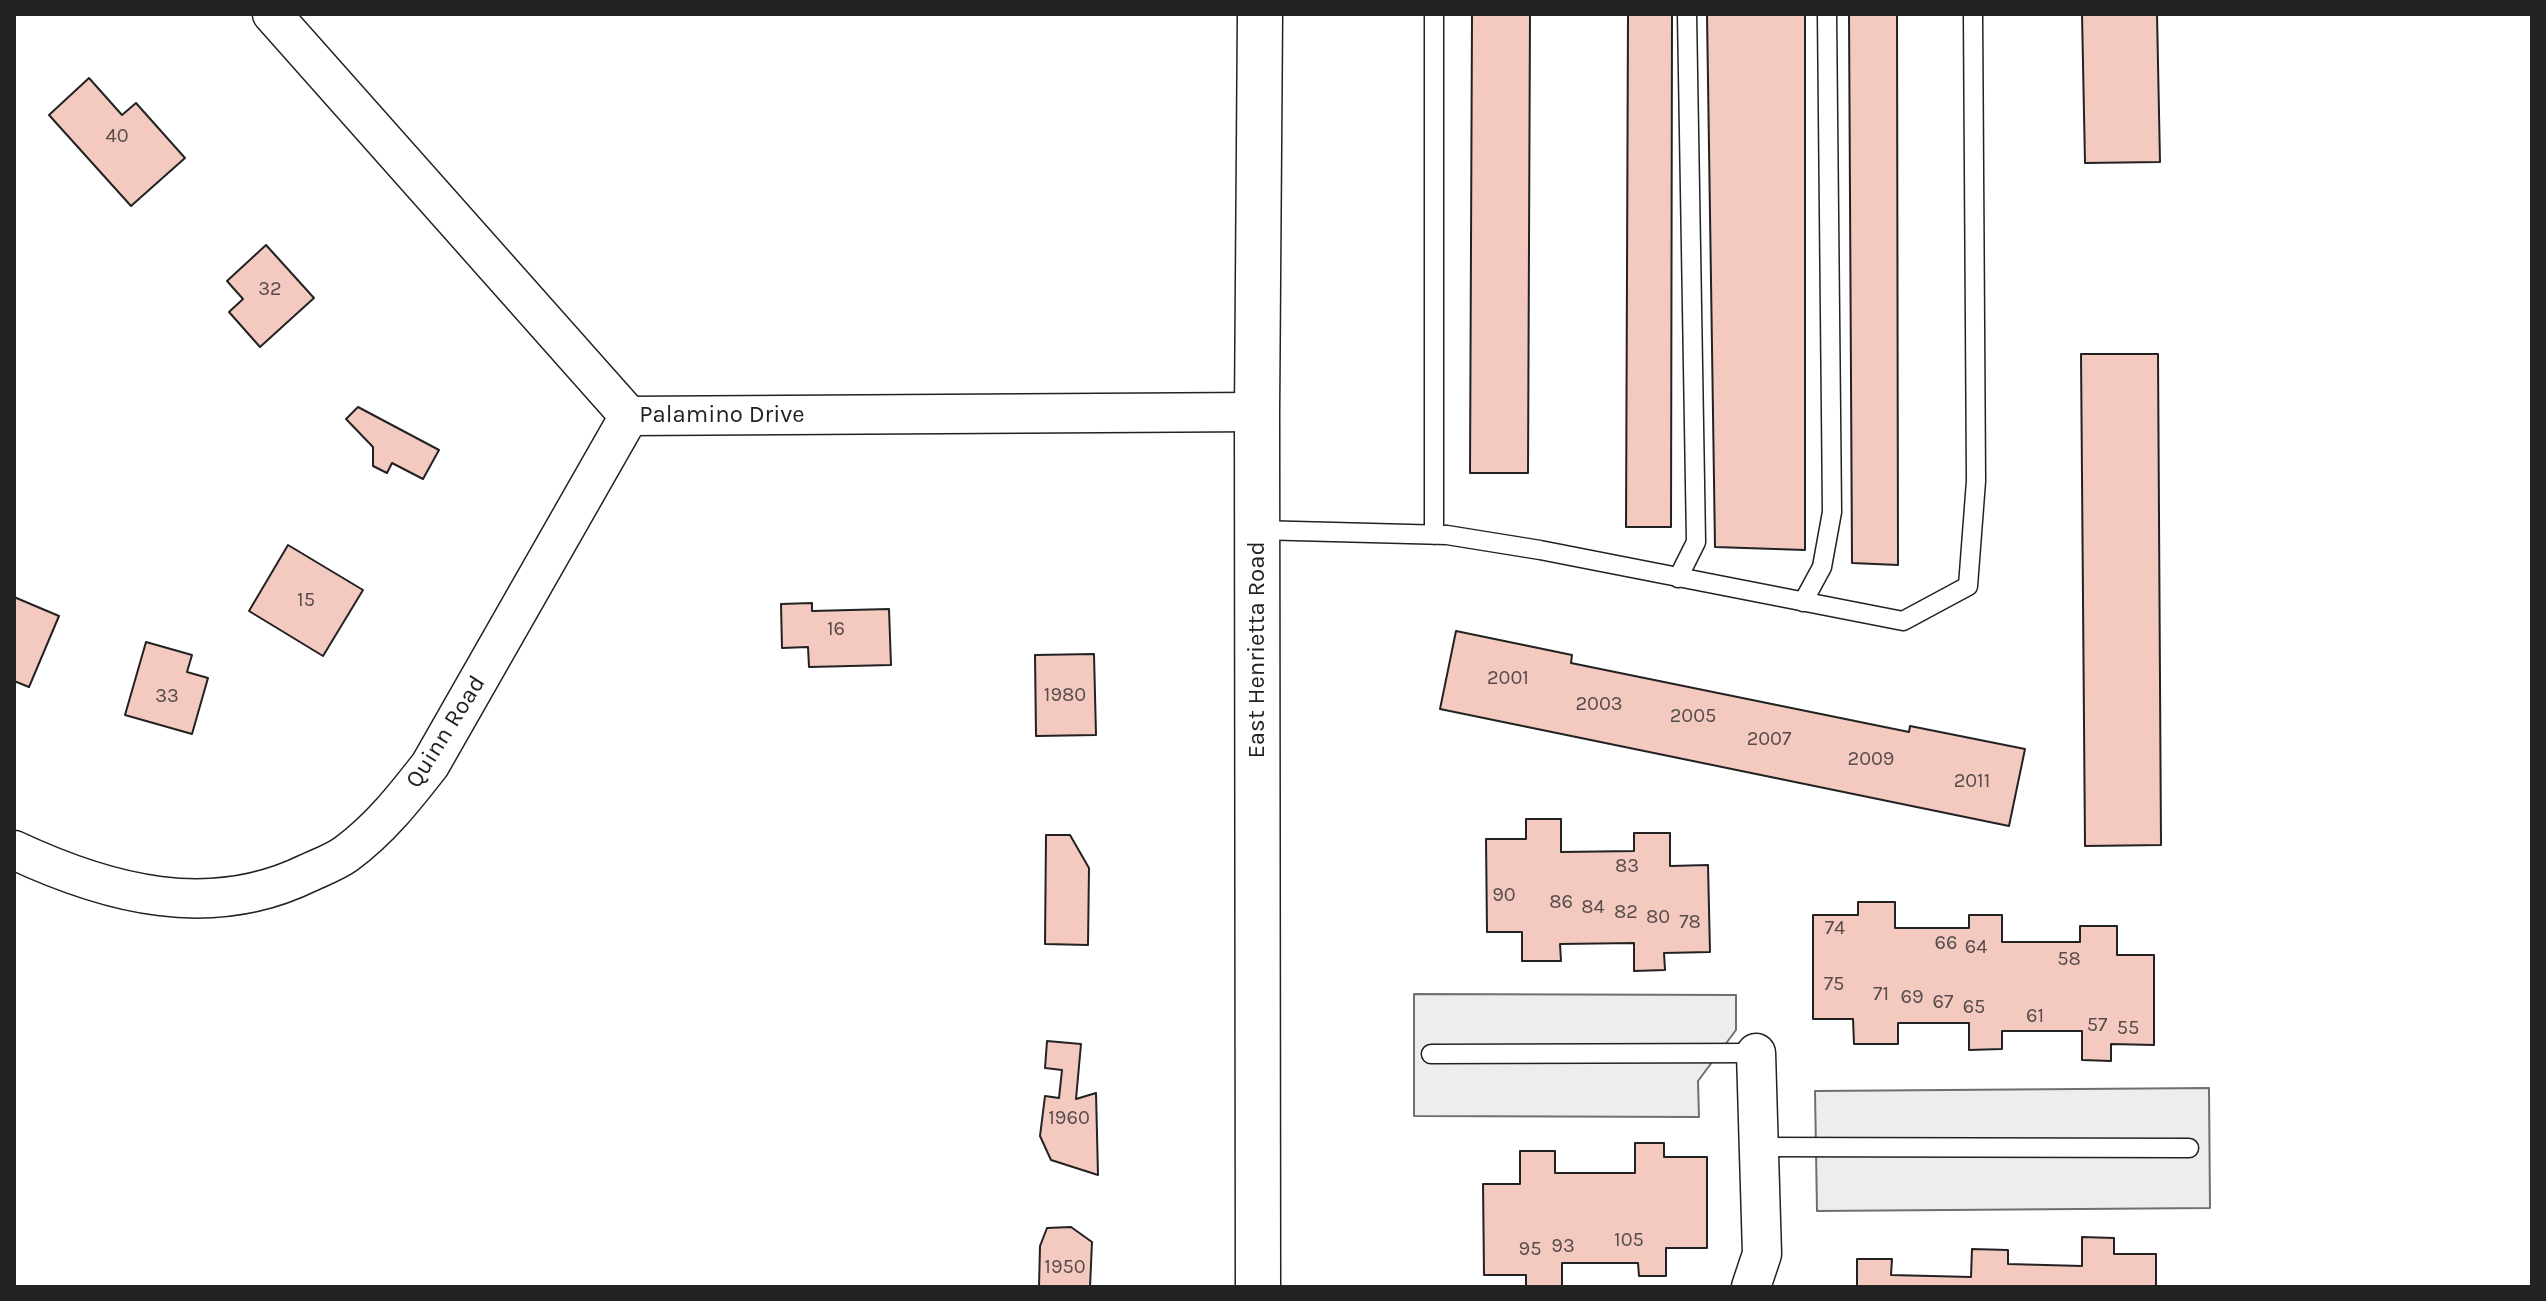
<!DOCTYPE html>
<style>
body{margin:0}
#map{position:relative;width:2546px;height:1301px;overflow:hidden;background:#fff;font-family:Karla,sans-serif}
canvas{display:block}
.frame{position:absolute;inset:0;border:16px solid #222;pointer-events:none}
</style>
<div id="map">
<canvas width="2546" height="1301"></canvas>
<div class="frame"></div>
</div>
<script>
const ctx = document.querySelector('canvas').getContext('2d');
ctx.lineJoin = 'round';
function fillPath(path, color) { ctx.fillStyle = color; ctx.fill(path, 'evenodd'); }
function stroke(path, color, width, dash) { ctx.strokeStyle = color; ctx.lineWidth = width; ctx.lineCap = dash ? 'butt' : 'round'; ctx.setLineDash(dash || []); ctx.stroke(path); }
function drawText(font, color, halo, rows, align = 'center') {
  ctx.font = font + ' Karla,sans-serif'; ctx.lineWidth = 6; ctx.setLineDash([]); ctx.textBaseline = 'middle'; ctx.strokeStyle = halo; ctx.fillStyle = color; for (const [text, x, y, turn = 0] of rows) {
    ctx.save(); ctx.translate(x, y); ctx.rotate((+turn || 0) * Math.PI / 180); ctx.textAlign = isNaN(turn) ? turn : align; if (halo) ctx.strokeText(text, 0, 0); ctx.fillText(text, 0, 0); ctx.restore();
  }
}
const parking = new Path2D(`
 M1414 994 1736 995V1030L1698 1081 1699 1117 1414 1116Z
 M2209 1088 2210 1208 1817 1211 1815 1091Z`);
fillPath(parking, '#ededed');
stroke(parking, '#6f6f6f', 2);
const building = new Path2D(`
 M1472 14H1530L1528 473H1470Z
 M1628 14H1672L1671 527H1626Z
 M1707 14H1805V550L1715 547Z
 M1849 14H1897L1898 565 1852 563Z
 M2082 14H2157L2160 162 2085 163Z
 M89 78 122 115 136 103 185 158 131 206 49 115Z
 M266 245 314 298 260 347 229 312 243 299 227 281Z
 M2081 354H2158L2161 845 2085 846Z
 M358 407 439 450 423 479 392 463 387 473 373 466V447L346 419Z
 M288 545 363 590 323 656 249 611Z
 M14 597 59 616 29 687 14 681Z
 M812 603V611L889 609 891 665 809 667 808 647 782 648 781 604Z
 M1456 631 1572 655 1571 663 1909 732 1910 726 2025 749 2009 826 1440 709Z
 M146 642 192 655 187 672 208 678 192 734 125 715Z
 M1094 654 1096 735 1036 736 1035 655Z
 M1526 819H1561V852L1634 851V833H1670V866L1708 865 1710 952 1664 953 1665 970 1634 971V943L1560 944 1561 961H1522V932H1487L1486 839H1526Z
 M1046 835H1070L1089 868 1088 945 1045 944Z
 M1858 902H1895V928H1969V915H2002V942H2080V926H2117V955H2154V1045L2111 1044V1061L2082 1060V1031H2002V1049L1969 1050V1023H1898V1044H1854L1853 1019H1813V915H1858Z
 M1047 1041 1081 1044 1076 1099 1096 1093 1098 1175 1051 1160 1040 1136 1045 1096 1059 1098 1062 1070 1045 1068Z
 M1635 1143H1664V1157H1707V1248H1666V1276H1639L1638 1263H1562V1287H1526V1275H1484L1483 1184H1520V1151H1555V1173H1635Z
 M1071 1227 1092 1242 1090 1287H1039L1040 1246 1047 1228Z
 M2082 1237 2114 1238V1254H2156V1287H1857V1259H1892L1891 1275 1971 1277 1972 1249 2008 1250V1264L2082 1266Z`);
fillPath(building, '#f3c9c0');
stroke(building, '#222', 2);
const lane = new Path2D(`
 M1257 530 1447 535 1540 550 1903 621 1968 586 1976 481 1973 14
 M1434 535V14
 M1678 578 1696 542 1687 14
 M1803 602 1822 567 1832 512 1827 14
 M1431 1054 1756 1053
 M1759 1147 2189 1148`);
const street = new Path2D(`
 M272 14 629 416 1257 412
 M14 850C108 894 210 921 308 873 321 867 335 862 346 854 380 829 405 797 430 765L629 416
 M1751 1287 1762 1254 1756 1053`);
const primary = new Path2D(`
 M1258 1287 1257 412 1260 14`);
stroke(lane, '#222', 21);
stroke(street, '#222', 41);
stroke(primary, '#222', 47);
stroke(lane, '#fff', 18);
stroke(street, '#fff', 38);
stroke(primary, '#fff', 44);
drawText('20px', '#564c4a', null, [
 ["40",117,136],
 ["32",270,289],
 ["15",306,600],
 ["16",836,629],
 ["2001",1508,678],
 ["1980",1065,695],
 ["33",167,696],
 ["2003",1599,704],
 ["2005",1693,716],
 ["2007",1769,739],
 ["2009",1871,759],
 ["2011",1972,781],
 ["83",1627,866],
 ["90",1504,895],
 ["86",1561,902],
 ["84",1593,907],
 ["82",1626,912],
 ["80",1658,917],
 ["78",1690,922],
 ["74",1835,928],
 ["66",1946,943],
 ["64",1976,947],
 ["58",2069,959],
 ["75",1834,984],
 ["71",1881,994],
 ["69",1912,997],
 ["67",1943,1002],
 ["65",1974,1007],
 ["61",2035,1016],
 ["57",2097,1025],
 ["55",2128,1028],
 ["1960",1069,1118],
 ["105",1629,1240],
 ["93",1563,1246],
 ["95",1530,1249],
 ["1950",1065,1267]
]);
drawText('24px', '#222', '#fff', [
 ["Palamino Drive",722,415],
 ["East Henrietta Road",1257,650,-90],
 ["Quinn Road",446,732,-58]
]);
</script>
